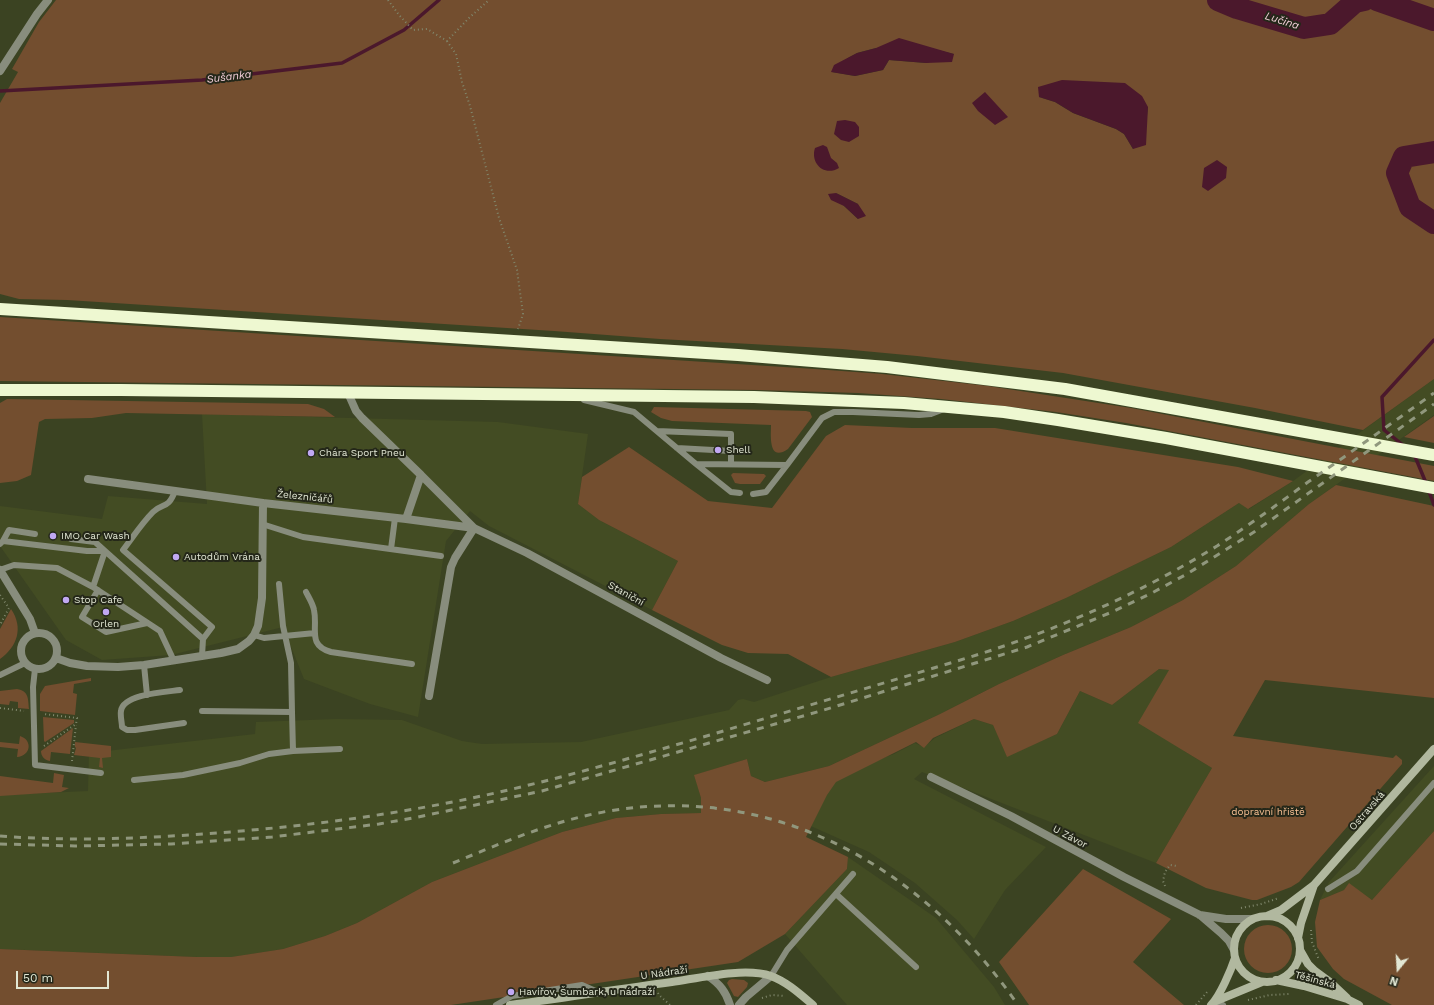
<!DOCTYPE html>
<meta charset="utf-8">
<style>
body{margin:0}
#map{position:relative;width:1434px;height:1005px;overflow:hidden;background:#3b4322;font-family:"Work Sans",sans-serif}
canvas{display:block}
.north{position:absolute;left:1378px;top:949px;width:40px;height:40px;-webkit-text-stroke:3px #242719;paint-order:stroke;rotate:198deg;font-size:11px;font-weight:700;line-height:16px;text-align:center;color:#e2e7d4}
.north::after{content:'';display:block;margin:auto;width:14px;height:18px;background:#e2e7d4;clip-path:polygon(50% 0,100% 100%,50% 72%,0 100%)}
.scale{position:absolute;left:16px;top:971px;width:93px;height:18px;box-sizing:border-box;border:2px solid #e2e7d4;border-top:0;padding-left:5px;font-size:12px;line-height:14px;white-space:nowrap;color:#e2e7d4;-webkit-text-stroke:3px #242719;paint-order:stroke}
</style>
<div id="map">
<canvas width="1434" height="1005"></canvas>
<div class="north">N</div>
<div class="scale">50 m</div>
</div>
<script>
const ctx = document.querySelector('canvas').getContext('2d');
ctx.lineJoin = 'round';
function fillPath(path, color) { ctx.fillStyle = color; ctx.fill(path, 'evenodd'); }
function stroke(path, color, width, dash) { ctx.strokeStyle = color; ctx.lineWidth = width; ctx.lineCap = dash ? 'butt' : 'round'; ctx.setLineDash(dash || []); ctx.stroke(path); }
function drawText(font, color, halo, rows, align = 'center') {
  ctx.font = font + ' "Work Sans",sans-serif'; ctx.lineWidth = 4; ctx.setLineDash([]); ctx.textBaseline = 'middle'; ctx.strokeStyle = halo; ctx.fillStyle = color; for (const [text, x, y, turn = 0] of rows) {
    ctx.save(); ctx.translate(x, y); ctx.rotate((+turn || 0) * Math.PI / 180); ctx.textAlign = isNaN(turn) ? turn : align; if (halo) ctx.strokeText(text, 0, 0); ctx.fillText(text, 0, 0); ctx.restore();
  }
}
fillPath(new Path2D(`
 M1434 379V415L1309 504 1236 566 1183 600 1131 627 1063 655 999 684 940 714 829 766 765 782 751 776 747 759 695 775 701 798V813L661 814 616 818 562 832 432 882 357 923 325 936 283 949 232 957H197L0 949V795L88 791 89 753 255 734 256 722 336 719 402 720 462 741 482 744 581 742 729 710 738 700 743 699 754 702 831 677 955 642 1013 621 1066 598 1171 547 1239 503 1249 509 1293 481Z
 M202 414 498 422 588 434 578 504 599 520 678 561 652 610 489 526 470 511 446 541 418 717 370 704 304 679 283 627 171 655 102 660 66 640 0 546V506L102 519 108 496 207 504Z
 M1159 669 1170 670 1184 751 1212 768 1156 863 922 772 914 779 1046 847 1005 890 974 939 957 920 915 883 869 852 804 823 824 780 894 754 915 743 924 747 935 738 974 719 993 725 1007 756 1057 734 1080 691 1112 705Z
 M1434 766V831L1372 900 1349 884 1344 890 1320 900 1329 882Z
 M848 857 936 918 994 987 1005 1005H847L785 934 847 869Z`), '#434c23');
fillPath(new Path2D(`
 M56 0H1434V379L1363 430 1255 408 1063 373 917 356 842 349 660 339 554 331 67 300 19 299 0 294V103L18 72 12 69 39 22ZM876 48H929L954 54 926 63 889 60 883 70 855 76 832 72 848 58 857 53ZM1039 97 1148 107 1146 124 1133 149 1124 134 1116 129 1073 113 1055 102ZM836 193 858 204V219L844 206Z
 M0 317 815 369 882 374 988 386 1131 408 1434 466V481L1126 423 1056 412 941 399 858 393 758 390 0 381Z
 M7 399 308 404 324 409 335 417 126 413 92 418 45 419 39 422 31 475 17 481 0 483V403Z
 M654 407 806 411 810 412 812 417 788 449C768 463 771 435 771 425L672 421 661 418 651 412Z
 M1434 416V443L1404 437Z
 M845 425 912 428H995L1238 467 1293 481 1248 509 1239 503 1171 547 1066 598 1013 621 955 642 831 677 788 654 748 653 722 645 652 610 678 561 599 520 578 504 582 477 629 447 708 501 772 508 826 436Z
 M733 473 764 474 766 476 760 484H740L735 483 731 475Z
 M1336 485 1434 506V698L1265 680 1233 736 1393 758 1396 755 1402 760V764L1299 882 1291 887 1257 900H1252L1206 888 1156 863 1212 768 1138 723 1169 670 1159 669 1112 705 1080 691 1057 734 1007 757 993 725 974 719 933 738 924 748 916 742 836 782 827 795 806 837 848 857 847 869 785 934 738 962 451 1005H0V949L197 957H231L283 949 325 936 357 923 432 882 562 832 616 818 661 814 701 813V798L694 775 747 759 751 776 765 782 829 766 940 714 999 684 1063 655 1131 627 1183 600 1236 566 1309 504Z
 M11 609C24 628 17 647 0 659V629Z
 M91 678V681L74 684 73 693 77 694 75 715 40 711V694L45 686Z
 M17 689C29 691 28 699 29 709L18 708V702L10 701 9 705 0 704V691Z
 M43 717 74 720V723L45 742 44 741Z
 M73 728 70 754 51 752 50 761C44 760 41 756 41 751Z
 M20 736C33 740 31 756 17 757L18 749 0 747V742L19 744Z
 M75 742 111 746V757L102 758 103 768 99 767 100 758 74 755 76 748 75 747Z
 M54 773 64 775 62 787 69 788 61 792 0 796V776L53 783Z
 M1434 831V1005H1392L1344 979 1333 969 1317 947 1315 922 1320 900 1344 890 1349 883 1372 900Z
 M1083 869 1171 919 1133 962 1184 1005H1029L999 962Z
 M1244 949a24 24 0 1 1 48 0a24 24 0 1 1-48 0Z
 M732 979 744 980 748 983 747 987 738 997 734 996 727 983 729 980Z`), '#734e2f');
fillPath(new Path2D(`
 M899 38 954 54 952 62 926 63 889 60 883 70 855 76 831 72 834 65 857 53 876 48Z
 M1062 80 1125 83 1142 96 1148 107 1146 145 1133 149 1124 134 1116 129 1073 113 1055 102 1039 97 1038 87Z
 M985 92 1008 117 995 125 978 111 972 103Z
 M845 120 855 122 859 127V136L849 142 841 140 834 134 837 121Z
 M823 145 827 147 831 158 837 163 839 168C824 177 810 163 815 148Z
 M1217 160 1227 167 1226 178 1208 191 1202 187 1204 168Z
 M836 193 858 204 866 216 858 219 844 206 831 200 828 194Z`), '#4b182c');
stroke(new Path2D(`
 M0 91 202 80 342 63 404 30 439 0
 M1403 445 1384 430 1382 397 1434 340
 M1414 454 1426 483
 M1428 489 1434 505`), '#4b182c', 3.5);
stroke(new Path2D(`
 M1218 0 1237 8 1304 28 1330 24 1355 2 1364 0
 M1377 0 1434 20
 M1434 152 1404 157 1397 173 1410 207 1434 223`), '#4b182c', 22);
stroke(new Path2D(`
 M388 0 399 15 413 30 427 29 447 41 469 18 489 0
 M447 41 456 54 462 82 470 106 499 218 517 270 523 314 518 329
 M0 595 9 608 0 625
 M0 708 24 711
 M44 746 76 724 77 718 44 714
 M72 761 76 725
 M1165 886 1163 881 1165 872 1170 865 1177 866
 M1241 908 1261 904 1279 898
 M1311 930 1312 942 1319 960
 M658 993 659 995 670 1005
 M762 998 772 995 785 996
 M1248 1000 1270 995 1289 994
 M1196 1005 1207 992`), '#81886d', 2, [1, 3]);
stroke(new Path2D(`
 M584 400 634 412 696 464 787 465 822 418 834 412H853L919 415 931 414 944 409
 M657 431 731 434V464
 M677 448 731 451
 M696 464 731 492 740 493
 M175 491C168 510 163 502 153 512 142 523 133 537 123 550L212 627 203 639 202 656
 M753 494 766 492 787 465
 M262 524 303 537 441 556
 M71 539 95 542 105 551 93 587
 M3 541 9 530 35 534
 M0 544 3 541 87 551H105L203 639
 M391 549 395 518
 M0 570 14 565 57 568 93 587 160 631 174 661
 M98 590 82 617 106 632 147 623
 M306 592C309 598 313 604 314 610 318 629 307 645 331 652L412 664
 M254 635 264 638 315 633
 M144 665 147 695
 M35 669 33 687 35 765 101 773
 M0 675 25 663
 M180 690C166 692 123 694 121 711 120 716 122 722 122 727L127 730H135L184 723
 M202 711 292 712 291 663 283 626 279 584
 M292 712 293 751
 M134 780 183 775 240 763 269 754 293 751 340 749
 M1328 889 1357 871 1434 783
 M836 894 916 967
 M771 976 787 950 853 874
 M1216 1001 1223 1005
 M496 1005 512 996 582 985 598 992`), '#888d7d', 6);
stroke(new Path2D(`
 M0 71 37 14 48 0
 M421 475 474 528 527 553 721 658 767 680
 M88 479 263 503
 M406 519 474 528 455 558 451 567 429 696
 M0 570 30 619 35 633
 M21 651a18 18 0 1 1 36 0a18 18 0 1 1-36 0Z
 M56 658 70 663 87 666 118 667 144 665 221 653 238 649 249 641 254 635 258 626 262 598 263 503 406 519 421 475 362 418 356 411 348 393
 M931 777 1011 816 1124 877 1200 915 1221 933 1229 941 1234 950
 M1200 915 1226 919H1252
 M708 976C720 984 726 992 730 1005
 M739 1005 746 997 771 976`), '#888d7d', 8);
stroke(new Path2D(`
 M1267 916 1281 910 1314 885 1434 749
 M1234 949a33 33 0 1 1 66 0a33 33 0 1 1-66 0Z
 M1298 938 1301 923 1314 885
 M1300 950 1308 964 1315 971 1330 982 1347 998
 M1276 980 1304 986 1347 999 1359 1005
 M1216 1001 1262 982
 M510 1005C564 998 618 989 672 982 699 978 745 967 771 976 787 982 800 994 813 1005
 M1211 1005C1220 996 1231 970 1235 958`), '#b1b89f', 8);
stroke(new Path2D(`
 M0 309 738 355 887 367 1065 389 1434 455
 M0 390H121L754 397 904 403 1004 412 1058 420 1166 438 1434 488`), '#eef8d1', 12);
stroke(new Path2D(`
 M0 836C63 841 126 839 189 835 295 828 400 815 504 791 573 775 641 755 710 735 796 709 881 684 967 658 1055 631 1139 594 1217 546 1248 526 1278 504 1308 482 1350 453 1392 423 1434 393
 M0 844 75 846 171 844 272 837 379 824 418 817 542 791 824 710 1027 647 1112 612 1150 594 1187 574 1254 532 1434 404
 M453 863C504 842 555 820 609 811 778 783 924 869 1018 1005`), '#90977d', 3, [7, 7]);
for (const [x, y, r, color] of [
 [718,450,4,"#c1a8f3"],
 [311,453,4,"#c1a8f3"],
 [53,536,4,"#c1a8f3"],
 [176,557,4,"#c1a8f3"],
 [66,600,4,"#c1a8f3"],
 [106,612,4,"#c1a8f3"],
 [511,992,4,"#c1a8f3"]
]) { const dot = new Path2D(); dot.arc(x, y, r, 0, 2 * Math.PI); ctx.fillStyle = color; ctx.fill(dot); stroke(dot, '#242719', 1.5); }
drawText('10px', '#e2e7d4', '#242719', [
 ["Shell",726,450],
 ["Chára Sport Pneu",319,453],
 ["IMO Car Wash",61,536],
 ["Autodům Vrána",184,557],
 ["Stop Cafe",74,600],
 ["Orlen",106,624,"center"],
 ["Havířov, Šumbark, u nádraží",519,992]
], 'left');
drawText('10px', '#e2e7d4', '#242719', [
 ["Železničářů",305,497,6],
 ["Staniční",626,594,29],
 ["Ostravská",1367,811,-49],
 ["U Závor",1070,837,28],
 ["U Nádraží",664,973,-8],
 ["Těšínská",1315,980,15]
]);
drawText('10px', '#fbc295', '#242719', [
 ["dopravní hřiště",1268,812]
]);
drawText('italic 11px', '#f3ced8', '#242719', [
 ["Lučina",1282,21,18],
 ["Sušanka",229,77,-7]
]);
</script>
